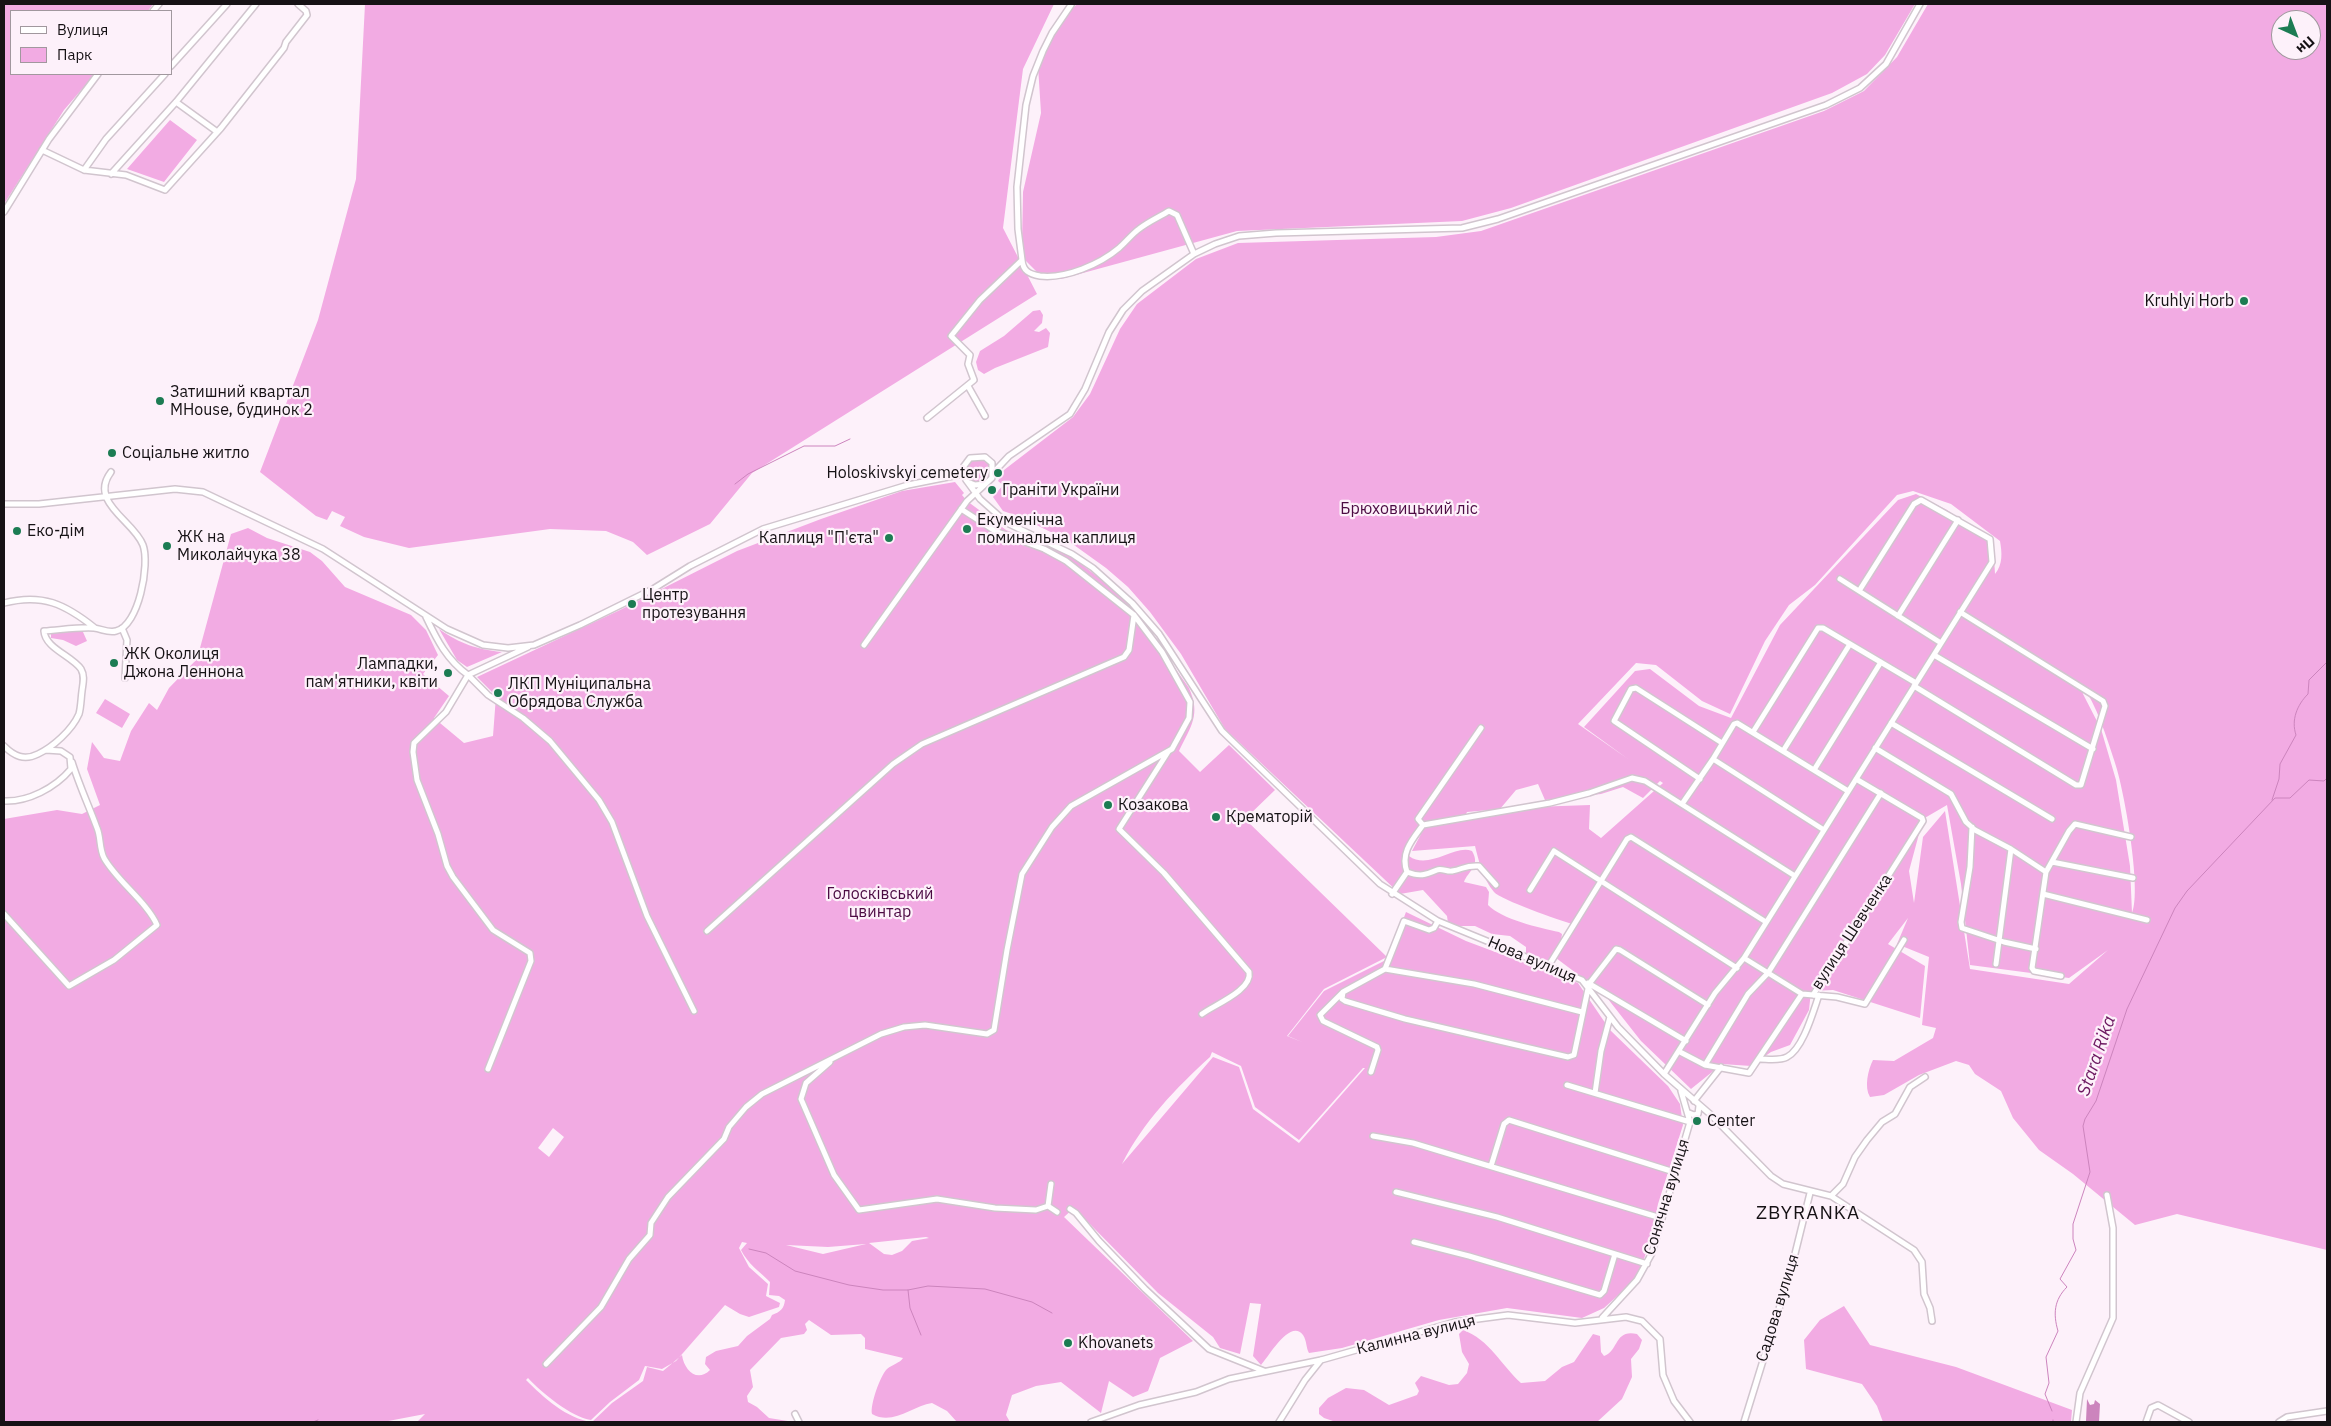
<!DOCTYPE html>
<meta charset="utf-8">
<style>
body{margin:0}
#map{position:relative;width:2331px;height:1426px;overflow:hidden;background:#fdf1fa;font-family:"IBM Plex Sans",sans-serif}
canvas{display:block}
.frame{position:absolute;inset:0;border:5px solid #161215;pointer-events:none}
.legend{position:absolute;left:10px;top:10px;width:162px;height:65px;box-sizing:border-box;background:#fdf1fa;border:1px solid #a1989e;margin:0;padding:6px 9px;list-style:none;font-size:15px;color:#161215}
.legend li{display:flex;align-items:center;gap:10px;height:25px}
.legend b{width:25px;border:1px solid #a1989e}
.north{position:absolute;left:2271px;top:10px;width:50px;height:50px;box-sizing:border-box;background:#fdf1fa;border:1px solid #a1989e;border-radius:50%;rotate:137deg;font-size:14px;font-weight:700;line-height:20px;text-align:center;color:#161215}
.north::after{content:'';display:block;margin:auto;width:18px;height:22px;background:#1c7c53;clip-path:polygon(50% 0,100% 100%,50% 72%,0 100%)}
</style>
<div id="map">
<canvas width="2331" height="1426"></canvas>
<div class="frame"></div>
<ul class="legend">
<li><b style="height:6px;background:#fff"></b>Вулиця</li>
<li><b style="height:14px;background:#f2abe3"></b>Парк</li>
</ul>
<div class="north">Пн</div>
</div>
<script>
const ctx = document.querySelector('canvas').getContext('2d');
ctx.lineJoin = 'round';
function fillPath(path, color) { ctx.fillStyle = color; ctx.fill(path, 'evenodd'); }
function stroke(path, color, width, dash) { ctx.strokeStyle = color; ctx.lineWidth = width; ctx.lineCap = dash ? 'butt' : 'round'; ctx.setLineDash(dash || []); ctx.stroke(path); }
function drawText(font, color, halo, rows, align = 'center') {
  ctx.font = font + ' "IBM Plex Sans",sans-serif'; ctx.lineWidth = 4.5; ctx.setLineDash([]); ctx.textBaseline = 'middle'; ctx.strokeStyle = halo; ctx.fillStyle = color; for (const [text, x, y, turn = 0] of rows) {
    ctx.save(); ctx.translate(x, y); ctx.rotate((+turn || 0) * Math.PI / 180); ctx.textAlign = isNaN(turn) ? turn : align; if (halo) ctx.strokeText(text, 0, 0); ctx.fillText(text, 0, 0); ctx.restore();
  }
}
fillPath(new Path2D(`
 M4 4H153L148 11H11V74H95L64 110 4 204Z
 M365 4H1054L1023 69 1003 228 1037 294 752 473 710 524 647 555 633 542 606 531 550 529 409 548 364 537 340 526 345 517 332 511 327 520 316 516 260 472 318 320 356 179Z
 M1077 4H1915L1885 55 1867 74 1832 93 1511 208 1462 221 1237 231 1061 279 1040 275 1025 260 1022 243 1023 192 1041 113 1038 66 1043 51 1063 18Z
 M1928 4H2327V1250L2177 1214 2135 1225 2073 1174 2039 1150 2013 1118 2001 1091 1975 1074 1969 1065 1956 1061 1919 1075 1884 1095 1870 1097C1864 1087 1868 1070 1873 1060L1894 1061 1933 1038 1936 1028 1922 1025 1929 957 1897 944 1908 918 1888 944 1925 966 1920 1018 1833 990 1811 991 1809 1010 1790 1045 1771 1052 1751 1066 1722 1064 1691 1089 1641 1041 1604 994 1556 958 1572 924C1559 920 1501 900 1494 892 1483 879 1479 862 1475 846L1412 851 1421 834 1408 852 1409 856C1429 871 1454 844 1472 851 1481 866 1468 871 1464 882L1486 887 1489 892 1488 905C1501 919 1540 928 1559 932L1562 934 1561 941 1550 960C1542 963 1531 959 1526 953V947L1510 936 1492 934 1475 926H1460L1448 923 1447 916 1423 890 1400 894 1225 729 1181 654 1150 612 1128 587 1106 568 1067 540 1018 516 1003 511 993 497 1003 485 998 481 1004 470 1073 417 1090 394 1120 329 1137 304 1196 259 1238 243 1436 237 1481 231 1824 111 1864 91 1897 57ZM2281 20H2311V50H2281ZM1913 491 1951 504 2000 541C2002 553 2003 564 1995 574L1993 542 1947 510 1916 494 1898 500 1780 625 1731 718 1699 706 1650 669 1635 671 1584 727 1628 759 1578 724 1636 663 1656 665 1702 701 1730 714 1765 641 1789 605 1815 585 1897 495ZM2081 683C2097 706 2106 735 2115 763 2124 789 2142 890 2132 913L2130 866 2116 780 2101 729 2083 694ZM1660 781 1663 783 1601 838 1589 829 1590 805 1533 807 1463 820 1467 812 1500 809 1516 790 1538 784 1545 800 1601 794 1623 787 1643 798ZM1947 805 1961 884 1970 965 2069 978 2108 950 2069 984 1970 969 1945 811 1923 837 1914 903 1909 871 1923 819Z
 M170 120 197 140 164 182 127 169Z
 M1040 310 1043 315 1042 323 1034 331 1039 332 1046 328 1050 333 1048 347 995 368 984 374 978 370 976 362 980 351 1004 336 1033 311Z
 M970 458 989 459 992 478 979 486 966 480 963 471Z
 M955 482 964 493 962 495 967 501 1006 530 1071 556 1103 581 1132 607 1189 688C1201 715 1191 726 1179 751L1200 772 1229 745 1275 790 1245 819 1387 957 1324 989 1287 1036 1302 1042 1288 1036 1324 991 1388 959 1406 912 1466 941 1578 983 1610 1030 1668 1086 1680 1104 1683 1125 1658 1204 1650 1244 1635 1280 1604 1308 1582 1318 1507 1308 1439 1320 1342 1348 1309 1353C1306 1348 1307 1341 1303 1335 1290 1318 1268 1358 1261 1365L1253 1356 1261 1304 1250 1303 1240 1354 1220 1348 1213 1337 1158 1293 1074 1208 1064 1217 1193 1341 1160 1358 1148 1391 1133 1397 1109 1381 1101 1413 1061 1382 1036 1386 1012 1395 1006 1415 1010 1422H957L947 1411 932 1403C912 1406 893 1426 872 1414 870 1405 880 1376 887 1369 893 1364 900 1363 903 1358L865 1349V1338L861 1334 831 1335 809 1320 805 1324 807 1330 804 1334 781 1338 750 1370 753 1387 747 1396 748 1402 757 1407 769 1418 794 1422H417L425 1414 383 1422H4V819L57 810 82 814 100 805 87 769 92 742 104 758 120 761 131 731 149 703 157 710 169 688 197 659 231 534 248 528 267 538 310 552 322 561 345 587 411 615 426 630 438 655 423 674 449 696 434 718 464 743 493 736 496 696 477 677 620 610 737 551 821 519 902 491ZM1212 1052 1241 1066 1255 1107 1299 1140 1363 1068H1365L1299 1143 1253 1109 1239 1067 1213 1057 1122 1164C1143 1122 1176 1088 1210 1057ZM553 1128 564 1137 549 1157 538 1148ZM926 1237 929 1238 912 1241 902 1251 892 1255 884 1254 869 1243ZM742 1242 747 1243 741 1250C748 1264 759 1271 770 1282L769 1295 779 1296 785 1300C784 1309 780 1312 772 1315L770 1319 747 1336 738 1346 716 1351 706 1357 705 1364 710 1370C697 1383 684 1370 682 1355L663 1371 647 1367 643 1381 612 1403 592 1422C567 1419 543 1397 526 1380L528 1378C542 1393 571 1417 591 1420L610 1402 639 1380 645 1366 662 1369 676 1361 725 1305 740 1314 749 1317 779 1307 780 1303 766 1296 768 1284 749 1267 739 1248ZM866 1244 823 1254 786 1245 828 1247Z
 M439 629C461 644 475 649 502 652L467 667 457 660Z
 M51 632H83L87 641 76 646 63 640 51 638Z
 M105 699 130 714 122 728 96 713Z
 M1844 1306 1870 1345 1956 1367 2072 1410 2071 1422H1883L1877 1406 1862 1384 1806 1369 1804 1340 1820 1320Z
 M1463 1330C1489 1339 1502 1366 1521 1383L1545 1381 1562 1367 1574 1362 1593 1334 1600 1336 1601 1352 1604 1356C1619 1351 1614 1329 1637 1334L1642 1340 1639 1349 1631 1359 1632 1377 1622 1399 1597 1422H1336L1324 1418 1319 1414V1408L1328 1398 1346 1388 1364 1390 1389 1405 1417 1395 1419 1391 1415 1383 1421 1376 1449 1385 1458 1384 1467 1373 1469 1364 1462 1352 1459 1334Z`), '#f2abe3');
fillPath(new Path2D(`
 M2087 1399 2090 1405 2094 1404 2095 1400 2100 1404 2099 1422 2086 1421Z`), '#cc84bd');
stroke(new Path2D(`
 M735 484 748 474 804 446H835L850 439
 M2272 800 2279 779 2280 764 2296 735C2291 720 2297 705 2308 694L2309 680 2327 662
 M749 1249 766 1253 795 1271 849 1285 883 1290H908L928 1286 985 1289 1032 1302 1052 1313
 M908 1290 910 1308 921 1335
 M2052 1411 2045 1394 2049 1383 2046 1357 2058 1331C2053 1314 2054 1300 2067 1287L2060 1279 2076 1250 2073 1239V1224L2090 1172 2083 1126 2085 1119 2096 1101 2127 1009 2175 908 2187 891 2275 798H2290L2309 780 2324 781 2327 778
 M2053 1420V1422
 M313 1422 318 1420`), '#cc84bd', 1);
const minor = new Path2D(`
 M153 11 159 4
 M171 66 227 4
 M176 102 216 131
 M42 150 84 170 126 175 165 190 221 128 284 48 286 42 307 15 306 11 298 4
 M84 170 106 139 165 74
 M111 174 176 102 256 4
 M4 212 49 139 98 74
 M1022 260C1023 271 1029 274 1040 276 1066 279 1100 264 1119 248 1126 242 1132 234 1139 229 1148 222 1159 217 1169 211L1177 215 1194 254
 M968 386 985 416
 M927 418 974 380 968 364 970 355 951 336 980 300 1022 260 1018 229 1017 187 1026 105 1033 76 1043 51 1052 33 1071 5
 M993 473 1009 456 1070 414 1085 389 1109 332 1123 310 1142 291 1194 254 1215 244 1239 236 1276 233 1462 228 1498 219 1826 105 1860 88 1886 64 1920 4
 M966 480 980 499 1007 523 1072 554 1093 568 1132 603 1159 634 1222 731 1380 884 1438 921 1582 980 1618 1027 1664 1074 1710 1114 1771 1176 1783 1184 1831 1196 1914 1250 1922 1262 1924 1294 1930 1308 1932 1321
 M970 483 975 485 985 484
 M4 504H39L175 489 203 492 323 549 447 629 483 645 508 648 534 645 580 625 653 589 690 566 763 529 908 485 963 474
 M1840 579 1941 643
 M4 603C42 593 65 604 95 628
 M1898 616 1958 520
 M426 617C437 640 447 660 468 675L528 647
 M122 628 127 640 125 678
 M864 645 967 501 992 478V463L985 457 970 458 964 466 965 476
 M1934 655 2093 749
 M1914 686 2076 785H2081L2105 706 2103 701 1960 612
 M1891 723 2052 819
 M1753 732 1818 628H1823L1916 683
 M4 746C14 756 24 761 38 754 53 747 72 730 79 714 81 707 81 698 82 691 83 683 85 676 81 669 72 656 45 648 44 631 60 630 78 627 94 628 102 629 108 633 116 631 139 626 150 564 143 545 134 521 88 502 111 472
 M1875 748 1951 794 1966 822 1975 830 2011 849 1996 964
 M1783 751 1850 644
 M1168 752 1119 829 1164 873 1249 972C1253 990 1214 1005 1202 1014
 M1713 759 1734 724 1737 723 1848 791
 M1814 770 1881 662
 M1700 779 1614 721 1631 689 1636 688 1722 743
 M4 801C28 802 55 788 71 769L70 757 61 751 46 750
 M1682 804 1713 759 1824 830
 M1423 825 1550 803 1589 793 1632 778 1645 781 1795 876
 M1972 827 1970 867 1961 922 1962 928 2004 942 2036 949
 M2011 849 2046 872 2032 968 2034 971 2061 976
 M2052 862 2133 878
 M1407 872C1420 877 1425 875 1437 870 1442 868 1447 872 1452 871 1464 869 1465 865 1479 866L1496 885
 M2046 872 2069 831 2075 824 2131 837
 M1530 890 1554 851 1737 968
 M1392 894 1407 872C1400 853 1412 840 1423 825L1418 819 1481 728
 M2043 894 2147 920
 M4 914 69 986 114 960 157 925C147 902 117 881 104 858 99 848 101 837 97 828 89 806 79 785 72 762
 M707 931 893 764 922 744 1124 657 1129 650 1134 615
 M1744 958 1802 994 1837 997 1865 1004 1904 940
 M1549 965 1627 839 1631 837 1766 922
 M1385 969 1474 984 1582 1012
 M1588 983 1686 1041
 M1343 992 1342 999 1345 1001 1405 1019 1568 1057 1574 1055 1589 984 1616 949 1620 950 1708 1005
 M1813 995 1923 821 1922 818 1856 779
 M1680 1052 1705 1065 1749 1073 1802 994
 M1760 1059C1767 1059 1780 1061 1787 1057 1803 1049 1813 1012 1819 995
 M830 1062 806 1083 801 1099 834 1175 859 1210 937 1199 995 1208 1036 1210 1048 1206 1051 1184
 M1705 1065 1748 994 1768 973 1881 793
 M488 1069 531 961 530 953 493 930 453 877 447 866 438 834 417 780 413 752 414 743 446 712 468 675 488 695 523 718 550 741 599 800 612 822 647 916 694 1011
 M1371 1072 1378 1050 1377 1047 1323 1021 1320 1015 1343 992 1385 969 1404 921 1429 930 1434 928 1438 921
 M1664 1074 1715 993 1744 958 1992 562 1990 539 1921 500 1914 504 1859 591
 M1567 1085 1690 1122
 M1595 1093 1601 1051 1610 1017
 M1694 1101 1721 1067
 M1689 1113 1694 1115 1698 1114 1699 1106
 M1373 1136 1413 1143 1661 1218
 M1491 1166 1504 1124 1509 1120 1674 1172
 M1396 1192 1497 1217 1647 1264
 M1831 1196 1843 1184 1855 1157 1867 1140 1882 1122 1895 1114 1910 1087 1925 1077
 M1048 1206 1057 1212
 M1070 1209 1076 1213 1099 1241 1145 1289 1209 1349 1264 1371
 M1414 1242 1469 1256 1600 1295 1604 1291 1615 1254
 M1602 1318 1637 1280 1652 1253 1690 1122 1681 1091
 M546 1364 601 1307 629 1259 650 1235 651 1223 668 1197 724 1139 729 1127 746 1107 762 1094 881 1034 904 1027 925 1025 987 1034 994 1030 1007 950 1022 874 1052 827 1071 806 1172 749 1189 718 1190 702 1162 652 1134 615 1066 561 1044 549 995 531 961 509
 M795 1414 799 1422
 M1091 1422 1139 1405 1196 1392 1229 1379 1321 1360 1455 1322 1508 1315 1575 1323 1626 1317 1642 1321 1660 1339 1663 1375 1674 1401 1690 1422
 M1279 1422 1305 1380 1321 1360
 M1744 1422 1791 1270 1810 1193
 M2076 1422 2080 1393 2113 1318V1228L2107 1195
 M2146 1422 2151 1408 2158 1405 2189 1422
 M2279 1422 2287 1417 2327 1411`);
stroke(minor, '#d1c5ce', 8);
stroke(minor, '#fff', 5);
for (const [x, y, r, color] of [
 [2244,301,5,"#1c7c53"],
 [160,401,5,"#1c7c53"],
 [112,453,5,"#1c7c53"],
 [998,473,5,"#1c7c53"],
 [992,490,5,"#1c7c53"],
 [967,529,5,"#1c7c53"],
 [17,531,5,"#1c7c53"],
 [889,538,5,"#1c7c53"],
 [167,546,5,"#1c7c53"],
 [632,604,5,"#1c7c53"],
 [114,663,5,"#1c7c53"],
 [448,673,5,"#1c7c53"],
 [498,693,5,"#1c7c53"],
 [1108,805,5,"#1c7c53"],
 [1216,817,5,"#1c7c53"],
 [1697,1121,5,"#1c7c53"],
 [1068,1343,5,"#1c7c53"]
]) { const dot = new Path2D(); dot.arc(x, y, r, 0, 2 * Math.PI); ctx.fillStyle = color; ctx.fill(dot); stroke(dot, '#fdf1fa', 2); }
drawText('16px', '#161215', '#fdf1fa', [
 ["Kruhlyi Horb",2234,301,"right"],
 ["Затишний квартал",170,392],
 ["MHouse, будинок 2",170,410],
 ["Соціальне житло",122,453],
 ["Holoskivskyi cemetery",988,473,"right"],
 ["Граніти України",1002,490],
 ["Екуменічна",977,520],
 ["поминальна каплиця",977,538],
 ["Еко-дім",27,531],
 ["ЖК на",177,537],
 ["Миколайчука 38",177,555],
 ["Каплиця \"П'єта\"",879,538,"right"],
 ["Центр",642,595],
 ["протезування",642,613],
 ["ЖК Околиця",124,654],
 ["Джона Леннона",124,672],
 ["Лампадки,",438,664,"right"],
 ["пам'ятники, квіти",438,682,"right"],
 ["ЛКП Муніципальна",508,684],
 ["Обрядова Служба",508,702],
 ["Козакова",1118,805],
 ["Крематорій",1226,817],
 ["Center",1707,1121],
 ["Khovanets",1078,1343]
], 'left');
drawText('16px', '#4c0b43', '#fdf1fa', [
 ["Брюховицький ліс",1409,509],
 ["Голосківський",880,894],
 ["цвинтар",880,912]
]);
drawText('16px', '#161215', '#fdf1fa', [
 ["вулиця Шевченка",1852,932,-57],
 ["Нова вулиця",1532,960,23],
 ["Сонячна вулиця",1667,1197,-73],
 ["Садова вулиця",1778,1308,-73],
 ["Калинна вулиця",1416,1335,-14]
]);
drawText('italic 18px', '#6d1861', '#fdf1fa', [
 ["Stara Rika",2097,1056,-71]
]);
ctx.letterSpacing = '1px';
drawText('19px', '#161215', '#fdf1fa', [
 ["ZBYRANKA",1808,1214]
]);
ctx.letterSpacing = '0px';
</script>
